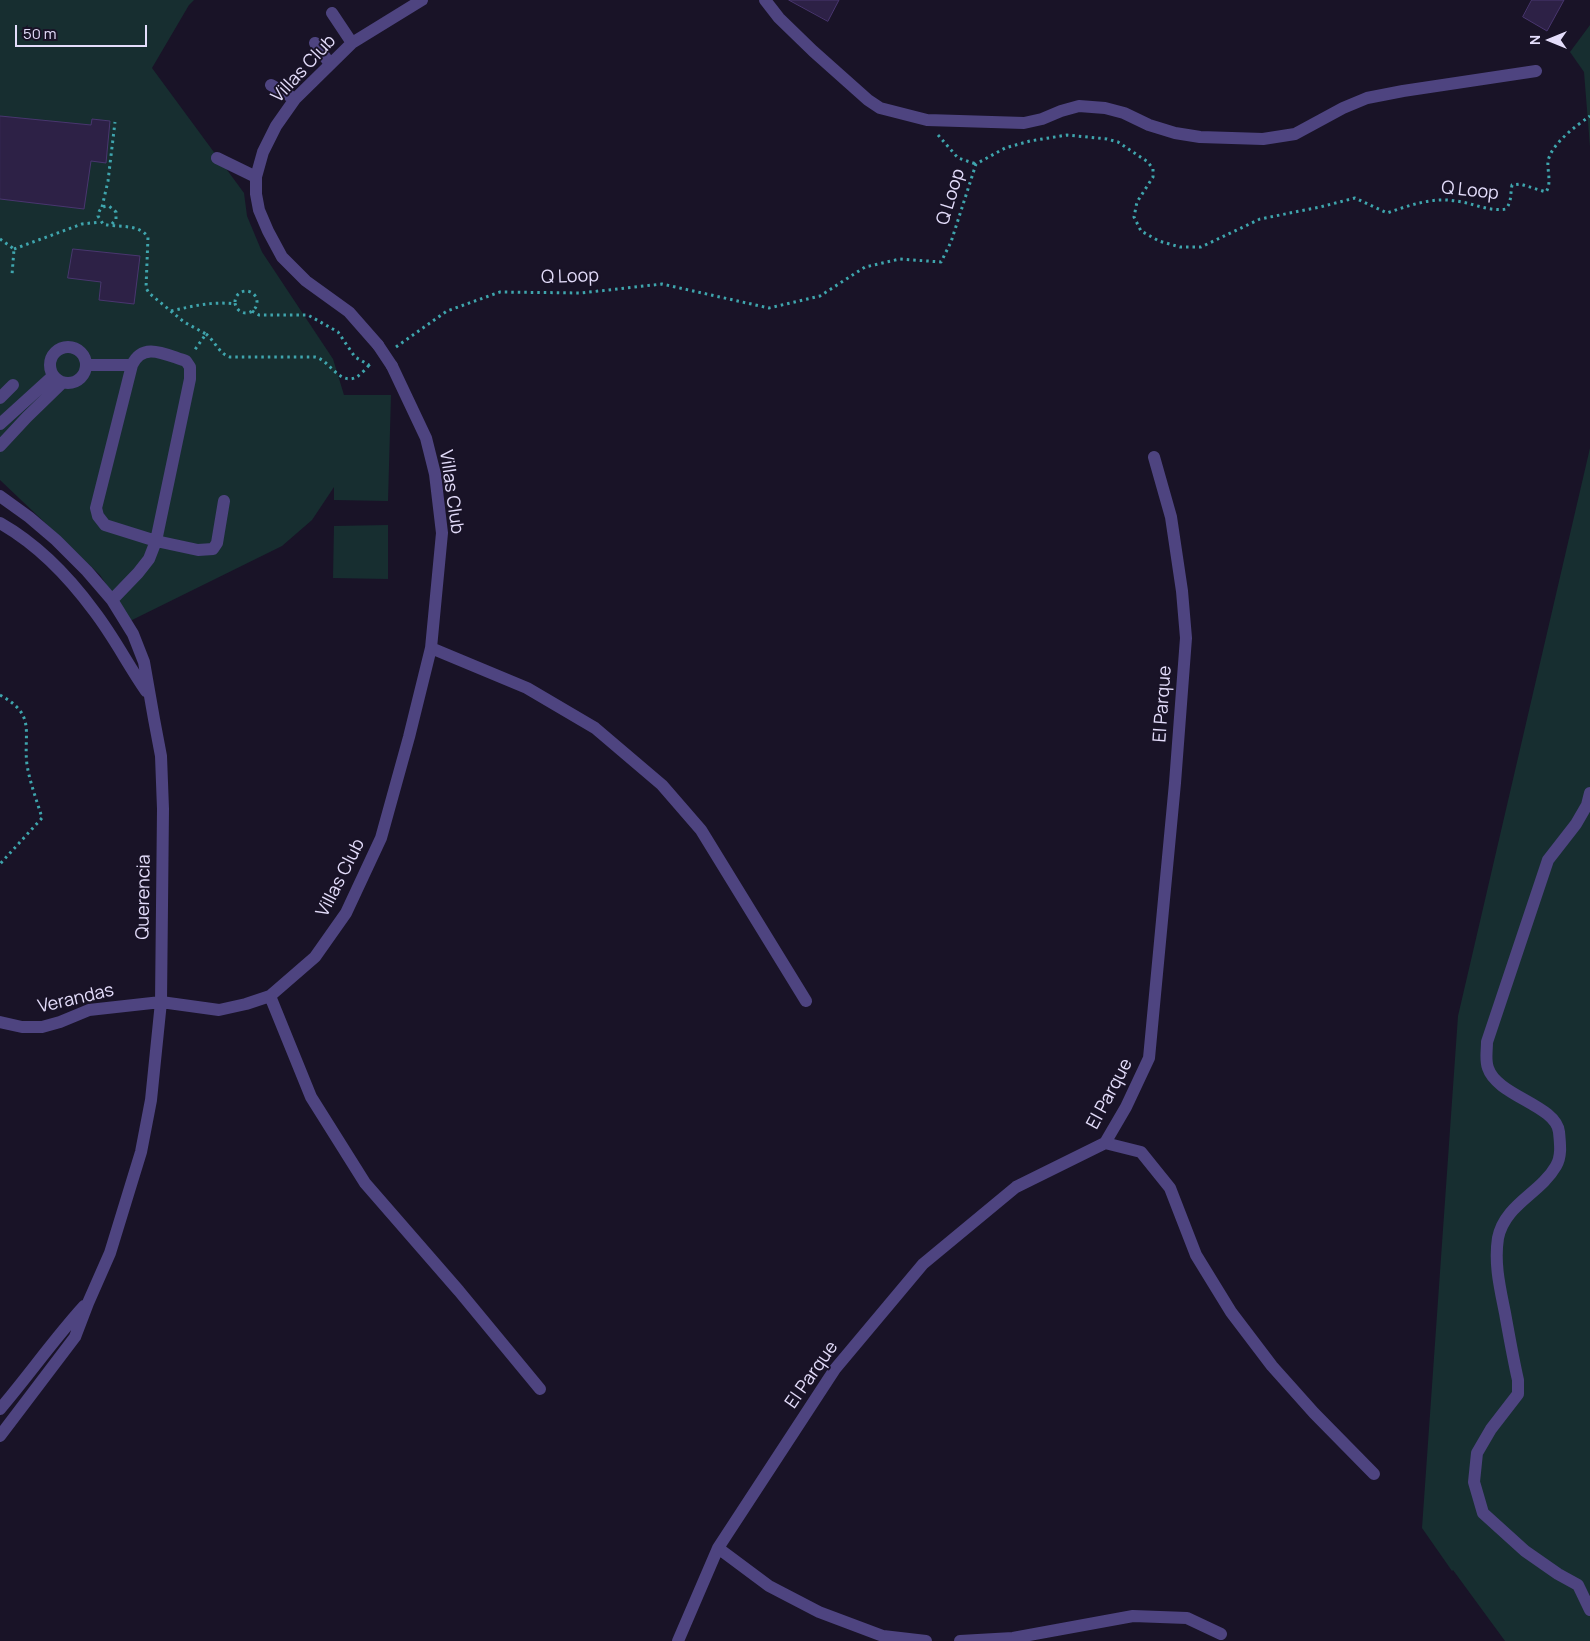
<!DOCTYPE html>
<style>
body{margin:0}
#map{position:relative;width:1590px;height:1641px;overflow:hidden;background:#191327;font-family:Manrope,sans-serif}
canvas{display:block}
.north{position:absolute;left:1525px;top:15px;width:50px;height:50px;-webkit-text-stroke:4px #191327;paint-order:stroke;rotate:270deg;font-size:14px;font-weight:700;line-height:20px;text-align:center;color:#e4ddfb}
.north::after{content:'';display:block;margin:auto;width:18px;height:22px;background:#e4ddfb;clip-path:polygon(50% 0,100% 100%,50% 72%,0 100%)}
.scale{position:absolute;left:15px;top:25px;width:132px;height:22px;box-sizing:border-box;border:2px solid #e4ddfb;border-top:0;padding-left:6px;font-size:15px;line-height:18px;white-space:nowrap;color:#e4ddfb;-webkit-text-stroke:4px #191327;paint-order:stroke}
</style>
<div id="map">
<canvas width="1590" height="1641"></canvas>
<div class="north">N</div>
<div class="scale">50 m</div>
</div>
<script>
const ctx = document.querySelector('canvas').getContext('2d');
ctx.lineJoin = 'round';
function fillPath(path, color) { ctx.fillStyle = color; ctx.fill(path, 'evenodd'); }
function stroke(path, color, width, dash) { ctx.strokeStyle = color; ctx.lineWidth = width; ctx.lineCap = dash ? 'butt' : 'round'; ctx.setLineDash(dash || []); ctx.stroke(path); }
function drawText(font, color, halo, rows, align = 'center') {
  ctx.font = font + ' Manrope,sans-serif'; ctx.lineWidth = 4; ctx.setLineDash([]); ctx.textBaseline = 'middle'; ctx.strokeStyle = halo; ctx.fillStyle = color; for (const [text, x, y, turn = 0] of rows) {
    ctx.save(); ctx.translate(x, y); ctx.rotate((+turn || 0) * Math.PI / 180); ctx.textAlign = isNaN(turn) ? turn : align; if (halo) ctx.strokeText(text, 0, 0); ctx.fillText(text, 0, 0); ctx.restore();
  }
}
fillPath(new Path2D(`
 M0 0H194L189 5 152 68 244 193 247 216 262 252 333 359 344 395H391L388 501 334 500V487L312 520 282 546 130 621 100 575 0 480Z
 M1590 25V147L1584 72 1570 52Z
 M1590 448V1641H1505L1453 1570 1452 1571 1422 1528 1458 1016Z
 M388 525V579L333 578 334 526Z`), '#172e30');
const building = new Path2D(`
 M789 0H839L828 21Z
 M1532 0H1564L1547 31 1523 17Z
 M0 116 91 125 92 119 110 121 106 163 91 161 84 209 0 199Z
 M73 249 140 256 134 304 99 300 101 282 68 278Z`);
fillPath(building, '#2d2146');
stroke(building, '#49366f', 1);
stroke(new Path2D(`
 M938 135 958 158 976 164
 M102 207 108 181 115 122
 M112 224 116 219V212L109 206C102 206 99 209 98 216L103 224C117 228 138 223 148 237L146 288 149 293 184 322 206 334 194 351
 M0 239 14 249 12 275
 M14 249 82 224 100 222
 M235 302a11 11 0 1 1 22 0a11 11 0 1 1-22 0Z
 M171 311C193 306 213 301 235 304
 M252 311 259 315H308L338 332 355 357 369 365 372 363
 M206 334C215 341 219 354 230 357H315C330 360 339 386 357 377 361 374 366 369 369 365
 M396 347 447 311 500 292 581 293 662 284 769 308 820 296 865 267 900 259 941 262 951 242 976 164 1005 148 1030 141 1067 135 1107 139 1118 142 1148 162 1153 169V177L1137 202 1134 217 1141 231 1159 241 1180 247H1201L1260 219 1320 207 1355 198 1387 213C1410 205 1433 197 1456 201 1473 203 1489 212 1506 209 1512 201 1510 195 1512 185L1520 184 1546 192C1552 183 1547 171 1548 161 1552 143 1576 126 1590 116
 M0 695C37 715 23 732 27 765 30 783 37 801 42 818L0 864`), '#3fa5ad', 3, [2.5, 4]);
stroke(new Path2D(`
 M765 0 779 18 813 51 868 100 880 108 927 120 1024 123 1042 119 1061 111 1079 106 1105 108 1124 113 1149 125 1175 133 1200 137 1263 139 1295 134 1343 108 1367 98 1403 91 1536 71
 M332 13 352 43
 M315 43 330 64
 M271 85 295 99
 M217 158 256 177
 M378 345 349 312 306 281 282 257 268 231 259 210 256 194V177L263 152 276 126 295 99 352 43 422 0
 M50 365a18 18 0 1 1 36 0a18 18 0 1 1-36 0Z
 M87 365H132
 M0 398 13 385
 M0 424 53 376
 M0 446 27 417 62 383
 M0 496 29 517 56 540 87 571 112 600 133 634 144 662 154 719 161 756 163 809 161 1002 151 1100 141 1152 110 1253 88 1303 75 1337 0 1436
 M0 523C37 544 69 577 94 611 114 637 128 665 146 691
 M112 600 138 573 149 559 156 541 190 379V367L186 361C166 355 143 341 132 365L96 508 98 516 105 525 156 541 198 550 213 549 217 543 224 501
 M431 648 527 688 595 728 662 785 701 830 806 1001
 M1590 793 1587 805 1576 824 1548 860 1487 1042C1487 1051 1485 1060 1488 1068 1497 1096 1556 1105 1559 1132 1560 1143 1562 1156 1556 1166 1540 1194 1505 1204 1498 1238 1494 1264 1500 1288 1505 1313 1509 1335 1513 1358 1518 1380V1394L1491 1429 1477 1453 1474 1482 1483 1513 1525 1551 1558 1574 1578 1585 1590 1610
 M270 996 311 1097 365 1183 459 1291 540 1389
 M0 1022 22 1027H42L60 1022 89 1010 161 1002 219 1010 246 1004 270 996 315 957 346 913 381 838 409 737 431 648 442 533 435 474 426 438 392 366
 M1105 1143 1141 1152 1170 1188 1196 1255 1231 1312 1272 1366 1314 1413 1374 1474
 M0 1409C29 1375 54 1339 84 1306
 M718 1548 769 1586 819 1612 883 1636 926 1641
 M678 1641 718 1548 835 1369 923 1264 1016 1187 1105 1143 1126 1107 1149 1058 1175 783 1186 638 1182 591 1171 517 1154 457
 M960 1641 1013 1638 1133 1616 1187 1618 1221 1634`), '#4e4480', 12);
stroke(new Path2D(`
 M378 345 392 366`), '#4e4480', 12);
drawText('18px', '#e4ddfb', '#191327', [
 ["Villas Club",304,69,-47],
 ["Q Loop",1470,191,6],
 ["Q Loop",951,197,-73],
 ["Q Loop",570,277,-2],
 ["Villas Club",451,492,82],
 ["El Parque",1163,704,-86],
 ["Villas Club",341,878,-63],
 ["Querencia",144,897,-89],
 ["Verandas",76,999,-13],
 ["El Parque",1110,1094,-62],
 ["El Parque",812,1375,-55]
]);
</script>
